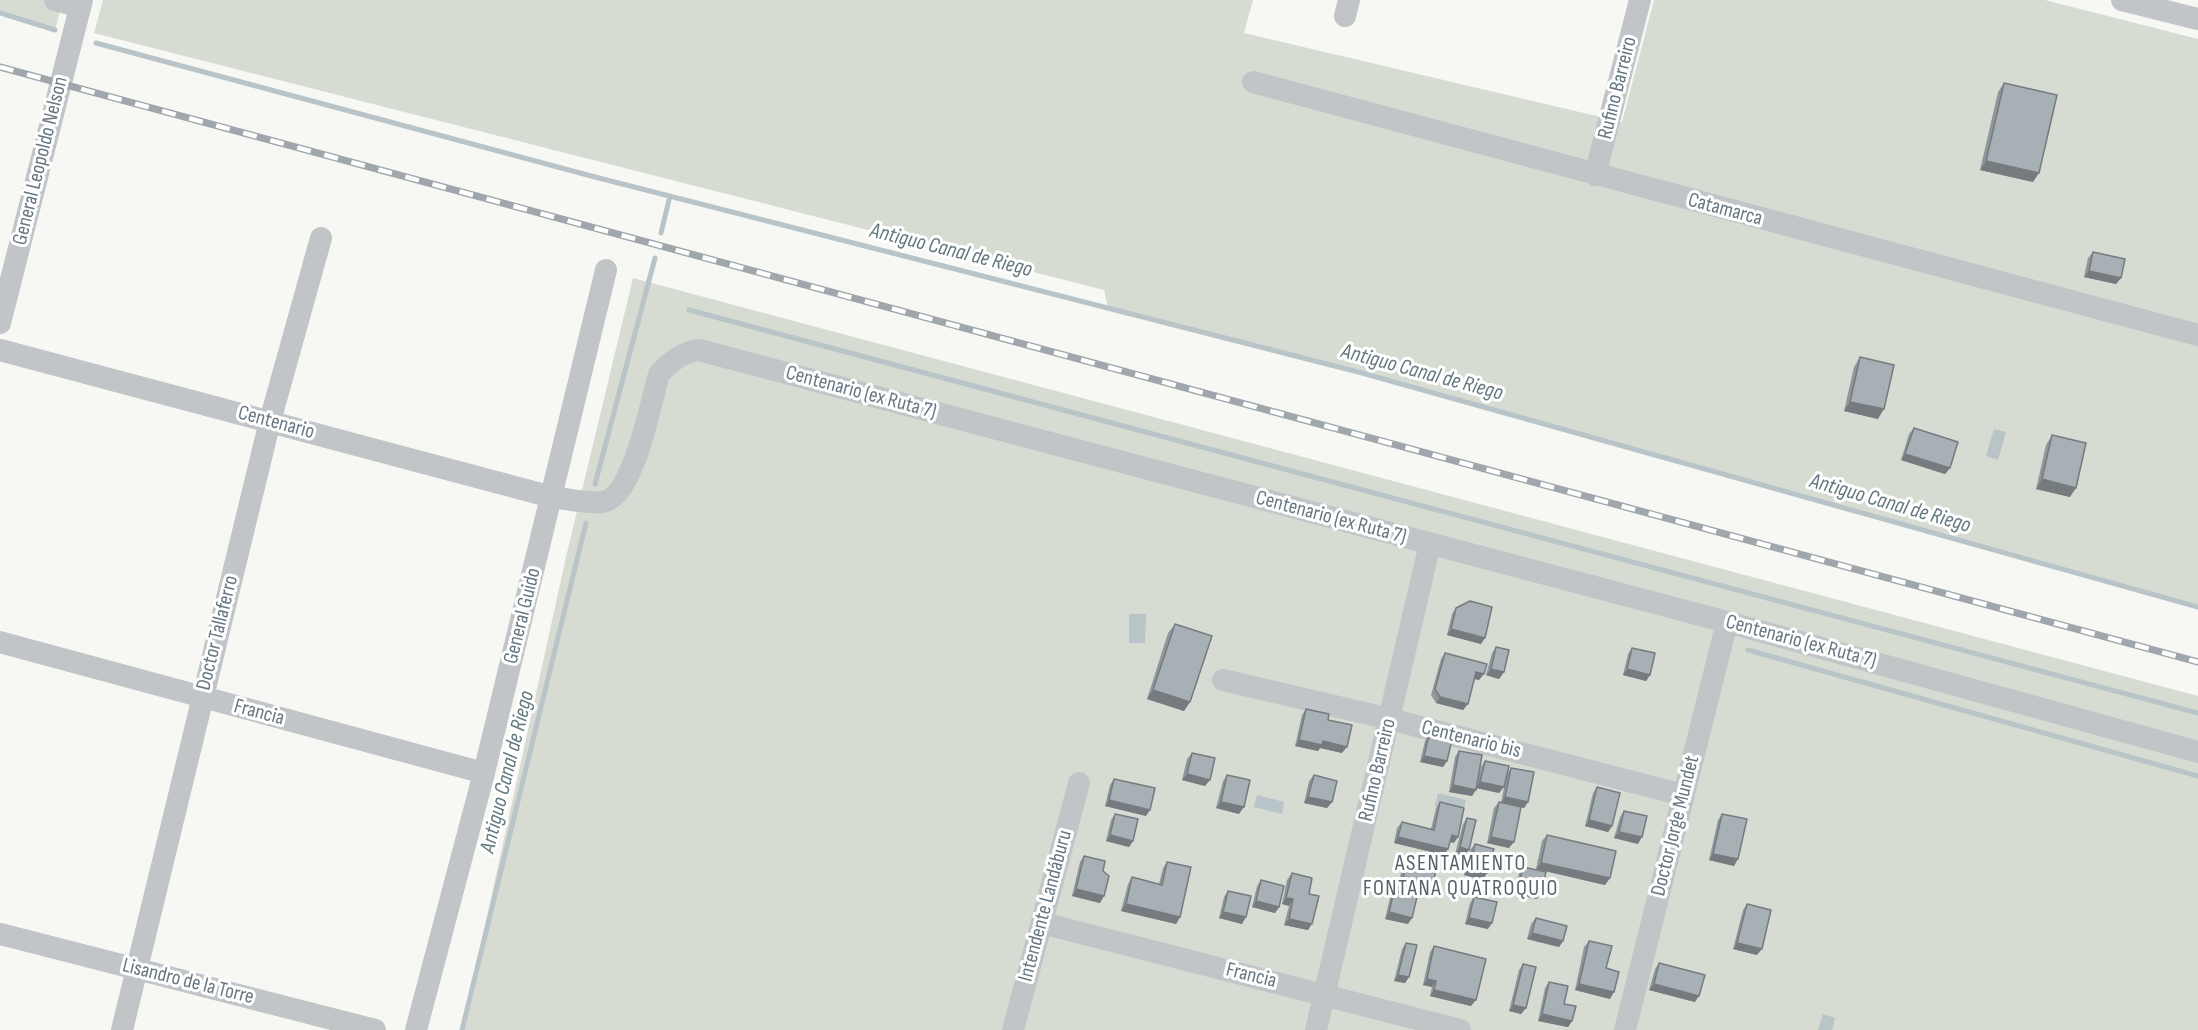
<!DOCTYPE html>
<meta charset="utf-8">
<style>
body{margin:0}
canvas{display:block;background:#f7f7f4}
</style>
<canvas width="2198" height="1030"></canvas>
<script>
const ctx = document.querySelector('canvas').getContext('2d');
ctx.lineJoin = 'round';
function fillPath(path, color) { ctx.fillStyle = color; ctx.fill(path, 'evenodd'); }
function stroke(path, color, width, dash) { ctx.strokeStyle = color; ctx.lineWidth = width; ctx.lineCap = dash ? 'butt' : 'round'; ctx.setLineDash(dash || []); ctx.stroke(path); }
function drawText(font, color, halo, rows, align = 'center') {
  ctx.font = font + ' "Sofia Sans Condensed",sans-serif'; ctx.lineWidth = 6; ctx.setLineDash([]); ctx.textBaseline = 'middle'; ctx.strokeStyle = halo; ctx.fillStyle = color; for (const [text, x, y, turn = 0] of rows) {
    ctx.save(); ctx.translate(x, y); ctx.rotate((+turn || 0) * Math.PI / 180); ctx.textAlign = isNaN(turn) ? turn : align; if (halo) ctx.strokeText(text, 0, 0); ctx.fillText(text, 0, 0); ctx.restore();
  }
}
fillPath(new Path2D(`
 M0 0H63L55 30 0 14Z
 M103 0H1253L1244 33 1622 122 1654 0H2045L2198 39V607L1362 373 1108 308 1104 290 94 33Z
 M633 278 2198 696V1030H462L566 557Z`), '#d7dcd3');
fillPath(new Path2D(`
 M1994 429 2006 432 1998 460 1986 456Z
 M1129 614H1146L1145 643H1129Z
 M1438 793 1466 800 1463 812 1435 806Z
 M1257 795 1284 802 1282 814 1254 807Z
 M1823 1014 1835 1018 1832 1030H1818Z`), '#b8c4c7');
stroke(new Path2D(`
 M0 13 55 30
 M96 43 595 177 1362 373 2198 607
 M661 233 670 196
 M689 310 2198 713
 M595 484 655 258
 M1748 650 2198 776
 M462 1030 586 523`), '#b8c4c7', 5);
stroke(new Path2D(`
 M55 0 80 7
 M2122 0 2198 19
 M1345 16 1349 0
 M1253 82 2198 335
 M1595 175 1640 0
 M0 323 82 0
 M0 350 552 497C567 499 587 504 603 502 634 497 651 401 659 374 670 362 682 352 699 350L1727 622 2198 752
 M0 642 484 773
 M1223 680 1390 719 1683 795
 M1042 923 1460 1030
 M0 934 375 1030
 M122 1030 270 421 321 238
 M416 1030 484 773 606 270
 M1013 1030 1079 783
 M1316 1030 1430 544
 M1625 1030 1727 622`), '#c1c5c8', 22);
const rail = new Path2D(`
 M0 67 2198 662`);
stroke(rail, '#a0a7ac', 7);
stroke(rail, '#fff', 4.5, [14]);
fillPath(new Path2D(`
 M2004 83 2033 182 1980 170 1998 92Z
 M2093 252 2121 278 2116 284 2084 277 2088 258Z
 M1860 357 1878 419 1844 411 1854 367Z
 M1914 428 1950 468 1945 474 1901 460 1909 434Z
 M2052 435 2070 497 2036 489 2046 445Z
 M1456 608 1481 644 1447 635 1452 614Z
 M1175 624 1184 711 1147 699 1168 633Z
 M1496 647 1504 672 1499 679 1486 675 1492 653Z
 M1632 648 1650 675 1646 681 1623 675 1628 654Z
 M1445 653 1479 680 1474 679 1463 710 1436 703 1431 695 1441 659Z
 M1306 709 1328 720 1342 753 1320 748 1318 751 1295 746 1302 715Z
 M1429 735 1447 761 1443 767 1420 762 1425 741Z
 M1459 751 1477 783 1481 767 1485 761 1507 774 1511 768 1528 802 1524 808 1521 807 1509 848 1487 843 1494 808 1499 802 1501 803 1506 777 1499 793 1476 788 1472 796 1449 792 1455 757Z
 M1192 753 1205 786 1182 780 1187 759Z
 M1227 775 1239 814 1216 808 1223 781Z
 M1314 775 1332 802 1327 808 1304 803 1309 781Z
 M1114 779 1146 816 1105 806 1110 785Z
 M1597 787 1612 826 1608 832 1585 826 1593 793Z
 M1440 802 1454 843 1450 842 1448 849 1444 855 1394 843 1397 828 1402 822 1431 829 1436 808Z
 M1624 811 1638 844 1614 838 1620 817Z
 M1115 814 1133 841 1129 847 1106 841 1111 820Z
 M1722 814 1734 866 1709 860 1718 820Z
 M1467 818 1464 856 1455 854 1463 824Z
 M1547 835 1610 878 1605 885 1536 869 1542 841Z
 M1475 844 1483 880 1464 875 1470 850Z
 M1084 856 1103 871 1100 903 1072 896 1080 862Z
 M1407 857 1427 898 1401 893 1408 924 1385 919 1390 898 1394 891 1397 892 1403 863Z
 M1167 862 1180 917 1176 924 1121 911 1128 884 1132 877 1159 884 1163 868Z
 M1523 867 1537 899 1514 894 1519 873Z
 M1292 873 1309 894 1308 930 1284 925 1289 906 1282 904 1287 880Z
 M1261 880 1279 907 1275 913 1252 907 1257 886Z
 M1228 891 1242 924 1219 918 1224 897Z
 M1474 897 1488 929 1465 924 1470 903Z
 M1747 904 1757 955 1733 949 1743 910Z
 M1536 918 1563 941 1559 947 1527 939 1531 924Z
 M1589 941 1606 968 1610 999 1575 990 1584 947Z
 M1406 943 1409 977 1405 983 1394 981 1402 949Z
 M1434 946 1471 1006 1430 996 1432 987 1423 985 1430 952Z
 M1659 963 1695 1002 1649 990 1655 969Z
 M1523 964 1526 1008 1521 1014 1509 1011 1519 970Z
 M1549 982 1564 1004 1572 1021 1568 1027 1538 1021 1545 988Z`), '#90979c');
fillPath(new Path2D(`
 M1986 161 2039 173 2033 182 1980 170Z
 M2089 271 2121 278 2116 284 2084 277Z
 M1850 402 1884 409 1878 419 1844 411Z
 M1905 454 1950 468 1945 474 1901 460Z
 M2042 479 2076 488 2070 497 2036 489Z
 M1451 629 1485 638 1481 644 1447 635Z
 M1491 669 1504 672 1499 679 1486 675Z
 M1627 669 1650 675 1646 681 1623 675Z
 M1476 672 1484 674 1479 680 1472 678Z
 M1153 690 1190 702 1184 711 1147 699Z
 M1440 697 1468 704 1463 710 1436 703Z
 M1299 740 1323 741 1347 747 1342 753 1320 748 1318 751 1295 746Z
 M1424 756 1447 761 1443 767 1420 762Z
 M1187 774 1210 780 1205 786 1182 780Z
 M1480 782 1504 787 1499 793 1476 788Z
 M1453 785 1476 790 1472 796 1449 792Z
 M1308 797 1332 802 1327 808 1304 803Z
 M1505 797 1528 802 1524 808 1501 803Z
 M1109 800 1150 810 1146 816 1105 806Z
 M1221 802 1244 807 1239 814 1216 808Z
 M1589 820 1612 826 1608 832 1585 826Z
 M1619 832 1642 837 1638 844 1614 838Z
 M1110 835 1133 841 1129 847 1106 841Z
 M1452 835 1458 837 1454 843 1448 841Z
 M1398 837 1448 849 1444 855 1394 843Z
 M1491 837 1514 842 1509 848 1487 843Z
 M1460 847 1469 850 1464 856 1455 854Z
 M1713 854 1738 859 1734 866 1709 860Z
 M1541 863 1610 878 1605 885 1536 869Z
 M1469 868 1487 873 1483 880 1464 875Z
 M1402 886 1432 891 1427 898 1397 892Z
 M1518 888 1541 893 1537 899 1514 894Z
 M1076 889 1104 896 1100 903 1072 896Z
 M1286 898 1293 899 1289 906 1282 904Z
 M1256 901 1279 907 1275 913 1252 907Z
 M1126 904 1180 917 1176 924 1121 911Z
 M1223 912 1246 917 1242 924 1219 918Z
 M1389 912 1412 918 1408 924 1385 919Z
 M1469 918 1492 923 1488 929 1465 924Z
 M1289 919 1312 924 1308 930 1284 925Z
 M1532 933 1563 941 1559 947 1527 939Z
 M1737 943 1762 949 1757 955 1733 949Z
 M1398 975 1409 977 1405 983 1394 981Z
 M1427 979 1436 981 1432 987 1423 985Z
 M1579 984 1614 992 1610 999 1575 990Z
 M1654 984 1699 996 1695 1002 1649 990Z
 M1434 990 1476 1000 1471 1006 1430 996Z
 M1513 1005 1526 1008 1521 1014 1509 1011Z
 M1542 1014 1572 1021 1568 1027 1538 1021Z`), '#757b7f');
const building = new Path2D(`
 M2004 83 2057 95 2039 173 1986 161Z
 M2093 252 2125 259 2121 278 2089 271Z
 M1860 357 1894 365 1884 409 1850 402Z
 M1914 428 1958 442 1950 468 1905 454Z
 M2052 435 2086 443 2076 488 2042 479Z
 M1470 601 1492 607 1485 638 1451 629 1456 608Z
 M1175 624 1212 636 1190 702 1153 690Z
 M1496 647 1509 650 1504 672 1491 669Z
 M1632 648 1655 653 1650 675 1627 669Z
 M1445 653 1487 664 1484 674 1476 672 1468 704 1440 697 1435 689Z
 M1306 709 1329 714 1328 720 1352 725 1347 747 1323 741 1322 745 1299 740Z
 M1429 735 1452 740 1447 761 1424 756Z
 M1459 751 1482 755 1476 790 1453 785Z
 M1192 753 1215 758 1210 780 1187 774Z
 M1485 761 1509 766 1504 787 1480 782Z
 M1511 768 1534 772 1528 802 1505 797Z
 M1227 775 1250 780 1244 807 1221 802Z
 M1314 775 1337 781 1332 802 1308 797Z
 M1114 779 1155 788 1150 810 1109 800Z
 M1597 787 1620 793 1612 826 1589 820Z
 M1440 802 1464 808 1458 837 1452 835 1448 849 1398 837 1402 822 1434 830Z
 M1499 802 1521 807 1514 842 1491 837Z
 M1624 811 1647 816 1642 837 1619 832Z
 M1115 814 1138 819 1133 841 1110 835Z
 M1722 814 1747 819 1738 859 1713 854Z
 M1467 818 1476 820 1469 850 1460 847Z
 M1547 835 1616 851 1610 878 1541 863Z
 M1475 844 1494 849 1487 873 1469 868Z
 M1084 856 1105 861 1103 871 1109 876 1104 896 1076 889Z
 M1407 857 1437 863 1432 891 1402 886Z
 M1167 862 1191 867 1180 917 1126 904 1132 877 1162 885Z
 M1523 867 1546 872 1541 893 1518 888Z
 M1292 873 1312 878 1309 894 1319 896 1312 924 1289 919 1293 899 1286 898Z
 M1261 880 1284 886 1279 907 1256 901Z
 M1228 891 1251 896 1246 917 1223 912Z
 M1394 891 1417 897 1412 918 1389 912Z
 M1474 897 1497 902 1492 923 1469 918Z
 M1747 904 1771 910 1762 949 1737 943Z
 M1536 918 1567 926 1563 941 1532 933Z
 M1589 941 1612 946 1606 968 1619 972 1614 992 1579 984Z
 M1406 943 1417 945 1409 977 1398 975Z
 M1434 946 1486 959 1476 1000 1434 990 1436 981 1427 979Z
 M1659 963 1705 975 1699 996 1654 984Z
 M1523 964 1536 967 1526 1008 1513 1005Z
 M1549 982 1568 986 1564 1004 1576 1006 1572 1021 1542 1014Z`);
fillPath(building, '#a7b0b5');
stroke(building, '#757b7f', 1.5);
drawText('21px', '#677884', '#fff', [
 ["Rufino Barreiro",1618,88,-76],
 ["General Leopoldo Nelson",41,161,-76],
 ["Catamarca",1725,210,15],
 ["Centenario (ex Ruta 7)",861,393,15],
 ["Centenario",276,423,15],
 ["Centenario (ex Ruta 7)",1331,518,15],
 ["General Guido",523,616,-76],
 ["Doctor Tallaferro",218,633,-76],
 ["Centenario (ex Ruta 7)",1801,642,15],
 ["Francia",259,713,15],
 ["Centenario bis",1471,740,14],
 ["Rufino Barreiro",1378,770,-77],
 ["Doctor Jorge Mundet",1676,826,-76],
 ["Intendente Landáburu",1046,906,-75],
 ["Francia",1251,976,14],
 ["Lisandro de la Torre",188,982,14]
]);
drawText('italic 22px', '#63797f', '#fff', [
 ["Antiguo Canal de Riego",951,251,14],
 ["Antiguo Canal de Riego",1422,373,15],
 ["Antiguo Canal de Riego",1890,504,16],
 ["Antiguo Canal de Riego",508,772,-76]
]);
ctx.letterSpacing = '1.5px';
drawText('22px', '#556169', '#fff', [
 ["ASENTAMIENTO",1461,864],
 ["FONTANA QUATROQUIO",1461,889]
]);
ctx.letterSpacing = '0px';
</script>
